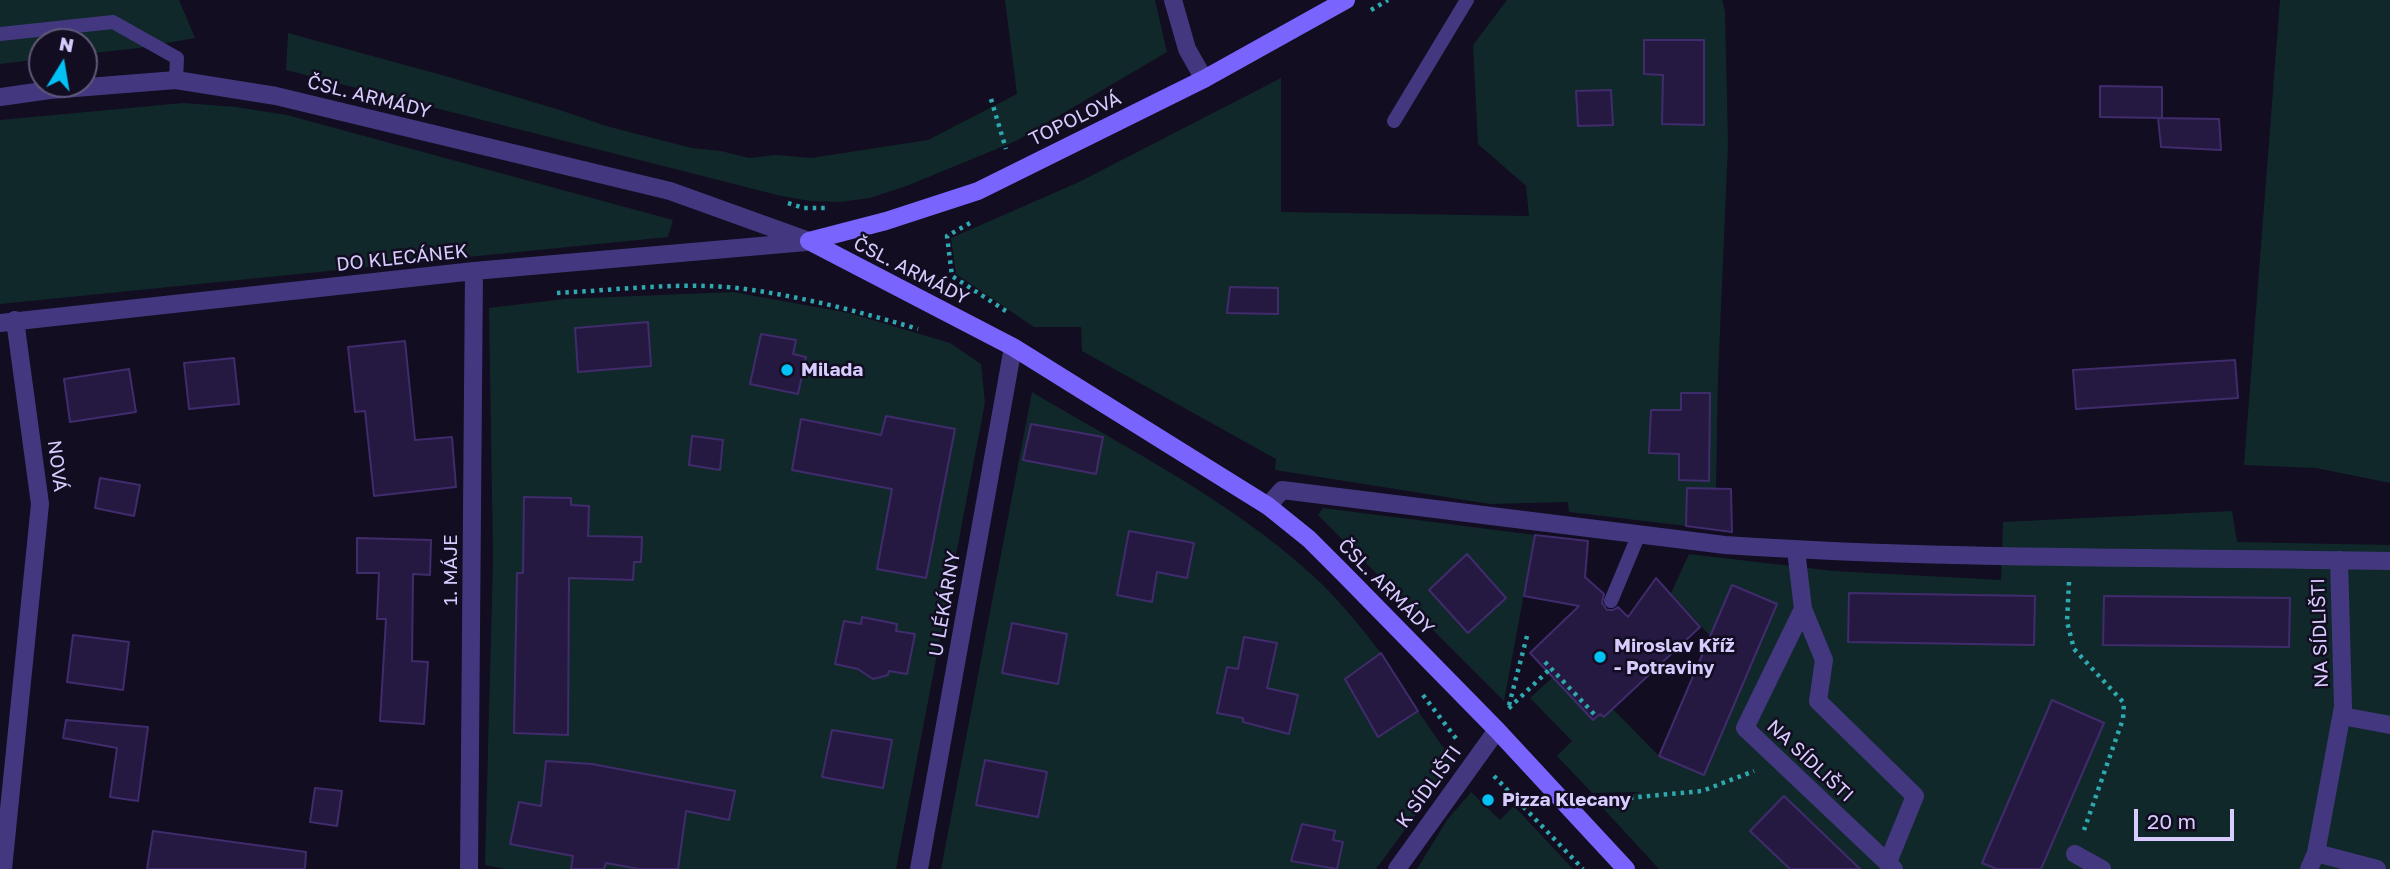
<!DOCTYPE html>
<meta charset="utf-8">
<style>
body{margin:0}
#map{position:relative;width:2390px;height:869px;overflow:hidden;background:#120d20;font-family:"Golos Text",sans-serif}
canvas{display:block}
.north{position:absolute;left:28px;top:28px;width:70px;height:70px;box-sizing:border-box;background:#120d20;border:2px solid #615979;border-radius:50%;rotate:11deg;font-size:19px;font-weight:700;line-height:28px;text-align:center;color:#d8ccff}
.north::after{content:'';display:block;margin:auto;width:24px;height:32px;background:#02c1f5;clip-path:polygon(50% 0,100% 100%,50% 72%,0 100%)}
.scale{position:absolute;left:2134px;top:809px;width:100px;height:32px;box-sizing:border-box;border:4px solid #d8ccff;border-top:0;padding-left:9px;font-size:21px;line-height:24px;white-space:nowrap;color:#d8ccff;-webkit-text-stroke:5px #120d20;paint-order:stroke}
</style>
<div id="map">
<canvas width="2390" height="869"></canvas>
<div class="north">N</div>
<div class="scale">20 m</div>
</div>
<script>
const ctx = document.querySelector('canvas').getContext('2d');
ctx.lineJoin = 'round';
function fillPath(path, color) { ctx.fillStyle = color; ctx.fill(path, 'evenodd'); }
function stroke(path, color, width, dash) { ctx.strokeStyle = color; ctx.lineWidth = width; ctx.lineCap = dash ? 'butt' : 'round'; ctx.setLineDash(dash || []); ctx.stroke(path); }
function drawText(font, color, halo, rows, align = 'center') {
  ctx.font = font + ' "Golos Text",sans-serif'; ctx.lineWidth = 5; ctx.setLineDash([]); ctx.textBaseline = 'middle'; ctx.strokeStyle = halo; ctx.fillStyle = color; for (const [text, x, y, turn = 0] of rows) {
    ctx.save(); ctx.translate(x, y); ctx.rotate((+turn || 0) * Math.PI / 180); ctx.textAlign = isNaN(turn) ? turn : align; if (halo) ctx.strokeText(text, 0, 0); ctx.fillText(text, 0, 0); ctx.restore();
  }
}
fillPath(new Path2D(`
 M0 0H179L195 38 139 48 84 54V42H42V59L0 64Z
 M1005 0H1155L1167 52 1016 141 909 185 870 198 840 202 810 201 781 196 286 70 288 33 449 77 560 110 606 126 692 148 721 151 749 158 776 155 811 158 928 140 1017 94Z
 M1507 0H1722L1725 11 1728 144 1718 377 1716 489 1687 488 1686 526 1569 512 1568 502 1490 504 1275 470 1276 459 1082 351 1081 327H1034L956 274 951 238 1079 182 1281 78V212L1529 216 1526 186 1478 144 1473 45Z
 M2280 0H2390V483L2316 468 2244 465Z
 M183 103 236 107 287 115 673 220 668 237 0 304V120Z
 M733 292 849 313 950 343 981 364 985 403 896 869H605L611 838 577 834 571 869H505L485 865 493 559 489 308 564 299Z
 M1032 392C1126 448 1228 499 1310 573 1337 597 1359 625 1381 653L1345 679 1378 736 1418 711 1454 763 1376 869H941Z
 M1323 508 1535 535 1504 701 1318 515ZM1466 555 1506 598 1468 633 1429 590Z
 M2232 511 2237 542 2390 545V869H1659L1600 805 1640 792 1592 793 1557 756 1572 741 1530 698 1553 677 1593 719 1609 705 1659 756 1704 775 1777 604 1732 586 1710 636 1671 593 1689 554 1834 571 2001 580 2003 522Z
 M1471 792 1500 820 1514 806 1573 869H1417L1447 820Z`), '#10282a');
const building = new Path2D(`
 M1644 40H1704V125L1662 124 1663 75 1644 74Z
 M2100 86 2162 87V118L2100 117Z
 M1611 90 1613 125 1578 126 1576 91Z
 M2158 118 2219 119 2221 150 2161 147Z
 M1230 287 1278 288V314L1227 313Z
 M648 322 651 366 578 372 575 328Z
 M761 334 796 340 793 354 806 357 798 394 750 384Z
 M405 341 415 440 452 437 456 487 374 496 365 411 355 412 348 347Z
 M234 358 239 404 189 409 184 363Z
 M2235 360 2238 398 2076 409 2073 370Z
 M129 369 136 412 70 422 64 379Z
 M1681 393H1710L1709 481 1679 480V454L1649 453 1651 410H1681Z
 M886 416 955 429 926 578 877 569 892 489 792 470 801 419 881 435Z
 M1031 424 1103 437 1096 474 1023 460Z
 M692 436 723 440 720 470 689 465Z
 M100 478 140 485 134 516 95 508Z
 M1687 488 1731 489 1732 532 1686 526Z
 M524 497 571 498V505L589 506 588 536 642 537 641 562H634L633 580 569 578 568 735 514 733 517 573H523Z
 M1129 531 1194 543 1187 578 1157 572 1152 602 1117 595Z
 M1535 535 1588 541 1585 577 1604 594 1602 603 1607 610H1613L1618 607 1628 617 1656 578 1700 627 1604 717 1600 714 1593 720 1530 653 1579 606 1524 596Z
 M357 538 431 540 430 575 413 574 412 661 428 662 424 724 380 721 386 619H377L379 573H357Z
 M1467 554 1506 598 1468 633 1429 590Z
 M1732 585 1777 604 1704 775 1659 756Z
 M1849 593 2035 596 2034 645 1848 642Z
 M2104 596 2290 598 2289 647 2103 645Z
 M862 617 897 624 896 631 915 634 907 674 889 671 888 675 873 679 858 669 835 664 844 621 861 624Z
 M1012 623 1067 634 1058 684 1002 673Z
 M73 635 129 642 123 690 67 682Z
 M1244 637 1277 643 1267 688 1298 695 1289 734 1243 722V718L1217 713 1227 667 1238 669Z
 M1381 653 1418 711 1378 737 1345 679Z
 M2052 700 2104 723 2041 869H1997L1982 863Z
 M66 720 148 727 138 801 110 797 117 748 63 738Z
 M832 730 892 740 883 788 822 777Z
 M985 760 1047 772 1038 817 976 805Z
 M546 761 592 764 735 791 729 820 686 811 678 869H639L606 863 604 869H571L573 856 510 844 519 802 541 806Z
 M315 788 342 791 337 826 310 822Z
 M1784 796 1860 869H1790L1750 831Z
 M1302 824 1335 831 1333 840 1343 842 1337 869 1291 861Z
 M153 831 306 852 305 869H147Z`);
fillPath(building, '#261941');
stroke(building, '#402b6c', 2);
stroke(new Path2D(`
 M1371 10 1388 0
 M991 99 1006 149
 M788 203 804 208H827
 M970 223 947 236 952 276 1009 313
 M557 293C618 290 685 281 745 289 804 297 861 312 918 329
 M2069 582 2067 622 2074 649 2124 703 2123 719 2084 830
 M1527 636 1508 709 1551 668
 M1545 662 1595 715
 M1423 695 1458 741
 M1494 776 1583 869
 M1596 801 1702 791 1754 771`), '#2ea9b0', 4.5, [3.5, 5]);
stroke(new Path2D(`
 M0 34 113 22 177 58 176 80
 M1394 121 1467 0
 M1611 601 1639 534`), '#43387f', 14);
stroke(new Path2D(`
 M1173 0 1187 49 1204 79
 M0 97 50 90 176 80 276 96 670 191 809 241
 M0 323 474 271 806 242
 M1268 506 1282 490 1725 545C1946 560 2168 557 2390 561
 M1796 550 1803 609 1745 728 1894 869
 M1803 609 1824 660 1818 701 1915 796 1888 862
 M2342 716 2390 725
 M2316 853 2377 869
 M2075 854 2102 869
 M3 869 40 504 15 320
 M469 869 474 271
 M919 869 1013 347
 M1397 869 1497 730
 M2309 869 2316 853 2343 707 2339 560`), '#43387f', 18);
stroke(new Path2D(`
 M809 241 1013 347 1268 506 1309 539 1344 574 1497 730 1626 869
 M809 241 886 221 978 191 1204 79 1346 0`), '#7964fe', 18);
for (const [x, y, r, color] of [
 [787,370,7,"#02c1f5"],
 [1600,657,7,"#02c1f5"],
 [1488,800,7,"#02c1f5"]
]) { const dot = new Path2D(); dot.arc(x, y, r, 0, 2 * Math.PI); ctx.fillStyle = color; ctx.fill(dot); stroke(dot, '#120d20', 2.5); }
drawText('19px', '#d8ccff', '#120d20', [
 ["ČSL. ARMÁDY",369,97,14],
 ["TOPOLOVÁ",1075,119,-26],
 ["DO KLECÁNEK",402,258,-6],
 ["ČSL. ARMÁDY",911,271,27],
 ["NOVÁ",57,466,83],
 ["1. MÁJE",451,570,-90],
 ["ČSL. ARMÁDY",1386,587,45],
 ["U LÉKÁRNY",945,604,-80],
 ["NA SÍDLIŠTI",2320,633,-92],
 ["NA SÍDLIŠTI",1810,761,43],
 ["K SÍDLIŠTI",1429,787,-54]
]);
drawText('bold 19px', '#d8ccff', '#120d20', [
 ["Milada",801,370],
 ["Miroslav Kříž",1614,646],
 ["- Potraviny",1614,668],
 ["Pizza Klecany",1502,800]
], 'left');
</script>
